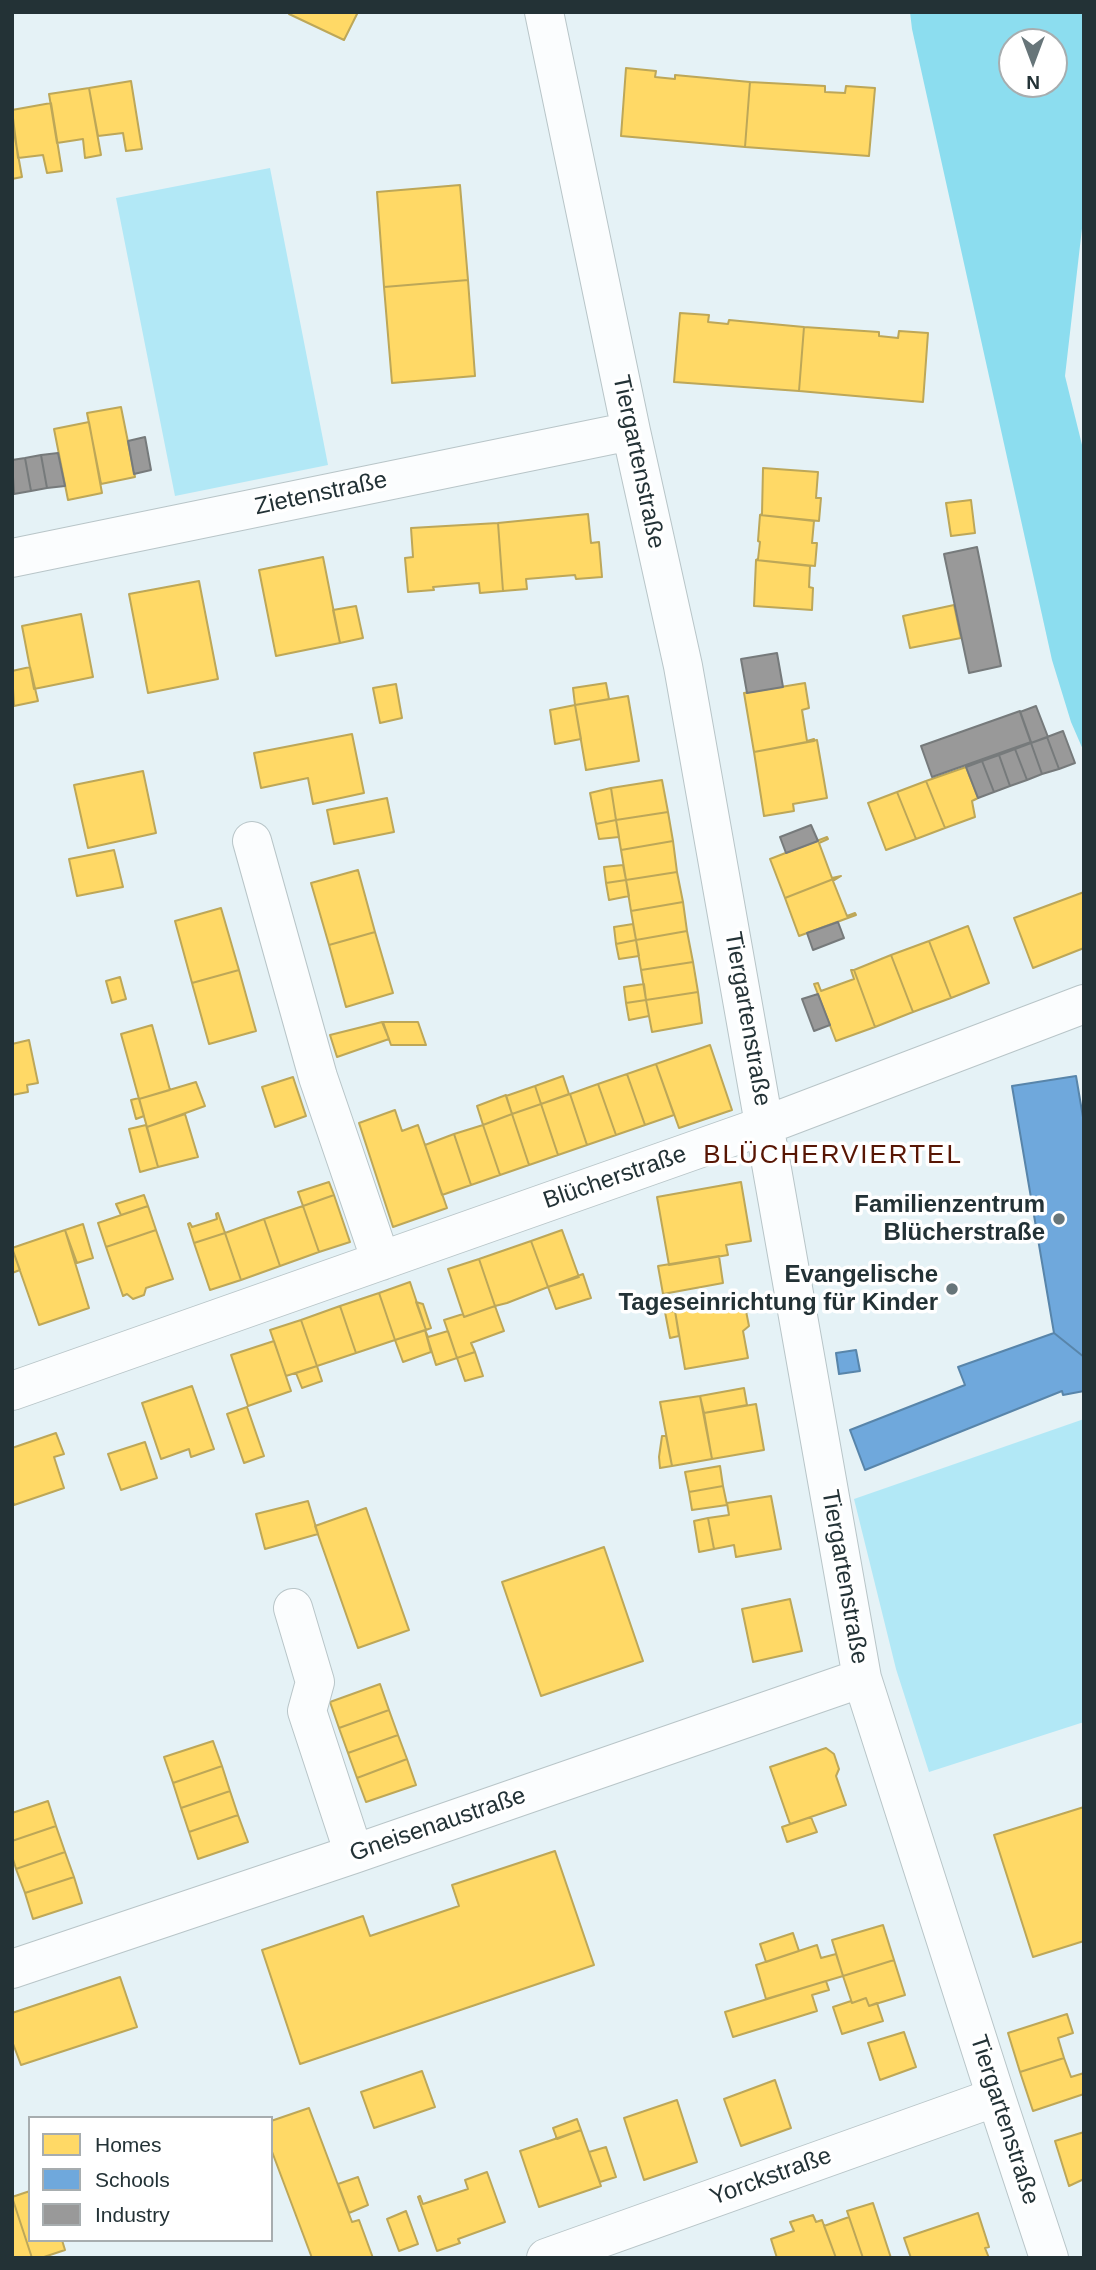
<!DOCTYPE html>
<meta charset="utf-8">
<style>
body{margin:0}
#map{position:relative;width:1096px;height:2270px;overflow:hidden;background:#e5f2f6;font-family:Arial,sans-serif}
canvas{display:block}
.frame{position:absolute;inset:0;border:14px solid #233236;pointer-events:none}
.legend{position:absolute;left:28px;top:2116px;width:245px;height:126px;box-sizing:border-box;background:#fff;border:2px solid #a7adaf;margin:0;padding:9px 12px;list-style:none;font-size:21px;color:#233236}
.legend li{display:flex;align-items:center;gap:14px;height:35px}
.legend b{width:35px;border:2px solid #a7adaf}
.north{position:absolute;left:998px;top:28px;width:70px;height:70px;box-sizing:border-box;background:#fff;border:2px solid #a7adaf;border-radius:50%;rotate:180deg;font-size:19px;font-weight:700;line-height:28px;text-align:center;color:#233236}
.north::after{content:'';display:block;margin:auto;width:24px;height:32px;background:#677579;clip-path:polygon(50% 0,100% 100%,50% 72%,0 100%)}
</style>
<div id="map">
<canvas width="1096" height="2270"></canvas>
<div class="frame"></div>
<ul class="legend">
<li><b style="height:19px;background:#ffd966"></b>Homes</li>
<li><b style="height:19px;background:#6fa8dc"></b>Schools</li>
<li><b style="height:19px;background:#999"></b>Industry</li>
</ul>
<div class="north">N</div>
</div>
<script>
const ctx = document.querySelector('canvas').getContext('2d');
ctx.lineJoin = 'round';
function fillPath(path, color) { ctx.fillStyle = color; ctx.fill(path, 'evenodd'); }
function stroke(path, color, width, dash) { ctx.strokeStyle = color; ctx.lineWidth = width; ctx.lineCap = dash ? 'butt' : 'round'; ctx.setLineDash(dash || []); ctx.stroke(path); }
function drawText(font, color, halo, rows, align = 'center') {
  ctx.font = font + ' Arial,sans-serif'; ctx.lineWidth = 7; ctx.setLineDash([]); ctx.textBaseline = 'middle'; ctx.strokeStyle = halo; ctx.fillStyle = color; for (const [text, x, y, turn = 0] of rows) {
    ctx.save(); ctx.translate(x, y); ctx.rotate((+turn || 0) * Math.PI / 180); ctx.textAlign = isNaN(turn) ? turn : align; if (halo) ctx.strokeText(text, 0, 0); ctx.fillText(text, 0, 0); ctx.restore();
  }
}
fillPath(new Path2D(`
 M270 168 328 465 175 496 116 198Z
 M1084 1419V1722L929 1772 896 1669 854 1499Z`), '#b2e8f6');
fillPath(new Path2D(`
 M910 12H1084V211L1065 376 1084 453V752L1071 722 1052 660 912 29ZM1012 42H1054V84H1012Z`), '#8cddef');
const homes = new Path2D(`
 M290 12H358L344 40 289 14Z
 M626 68 656 71 655 77 675 79V75L750 82 745 147 621 136Z
 M131 81 142 149 126 151 123 133 98 136 89 88Z
 M750 82 825 86V92L845 93 846 86 875 88 869 156 745 147Z
 M89 88 101 155 85 158 83 139 57 143 49 94Z
 M51 103 62 171 47 173 43 155 18 158 12 110Z
 M12 121 22 177 12 179Z
 M460 185 468 280 384 287 377 192Z
 M468 280 475 376 392 383 384 287Z
 M680 313 709 315 708 322 728 324 729 320 804 327 799 391 674 382Z
 M804 327 879 332V336L898 338 899 331 928 333 923 402 799 391Z
 M121 407 135 477 101 484 87 413Z
 M89 422 102 493 68 500 54 429Z
 M763 468 818 472 816 498H821L819 521 760 515 762 514Z
 M971 500 975 533 951 536 946 503Z
 M588 514 591 543 599 542 602 577 576 579 575 575 526 579 527 589 503 591 498 523Z
 M760 515 814 521 812 543H817L815 566 756 560 758 559 760 542 758 541Z
 M498 523 503 591 480 593 479 583 433 587 434 590 408 592 405 558 413 557 411 528Z
 M323 557 340 643 276 656 259 570Z
 M756 560 810 566 809 587 813 588 812 610 754 606Z
 M199 581 218 679 148 693 129 594Z
 M954 605 961 638 910 648 903 616Z
 M356 606 363 638 340 643 333 610Z
 M81 614 93 677 34 689 22 626Z
 M30 667 38 701 14 706 12 671Z
 M606 683 609 699 575 705 573 688Z
 M805 683 809 708 802 710 807 741 814 739V741L754 752 744 693Z
 M396 684 402 718 380 723 373 688Z
 M628 696 639 761 586 770 575 705Z
 M575 705 581 739 555 744 550 710Z
 M352 734 364 793 313 804 308 778 261 788 254 753Z
 M817 740 827 798 793 804 794 811 764 816 754 752Z
 M966 767 978 798 972 801 975 817 945 828 926 781Z
 M143 771 156 833 88 848 74 785Z
 M662 780 668 812 616 820 611 788Z
 M926 781 945 828 916 839 897 792Z
 M611 788 616 820 596 824 590 793Z
 M897 792 916 839 886 850 868 803Z
 M387 798 394 832 334 844 327 810Z
 M668 812 673 841 621 850 616 820Z
 M616 820 619 837 599 839 596 824Z
 M827 837 828 839 819 843 832 878 841 876 785 898 770 859Z
 M673 841 677 872 626 880 621 850Z
 M114 850 123 887 77 896 69 859Z
 M623 865 626 880 606 883 604 867Z
 M358 870 375 932 329 945 311 883Z
 M677 872 683 902 631 911 626 880Z
 M841 876 833 881 847 916 855 913 856 915 799 936 785 898Z
 M626 880 629 896 609 900 606 883Z
 M1084 892V948L1033 968 1014 918Z
 M683 902 687 931 636 940 631 911Z
 M221 908 239 970 192 983 175 921Z
 M633 924 636 940 616 944 614 927Z
 M968 926 989 983 951 998 929 941Z
 M687 931 693 962 641 970 636 940Z
 M375 932 393 993 346 1007 329 945Z
 M636 940 639 956 619 959 616 944Z
 M929 941 951 998 913 1012 891 955Z
 M891 955 913 1012 875 1027 854 970Z
 M693 962 698 992 646 1000 641 970Z
 M239 970 256 1031 209 1044 192 983Z
 M851 970H854L875 1027 836 1041 814 984 818 983 821 991 854 979Z
 M120 977 126 999 112 1003 106 981Z
 M644 984 646 1000 626 1003 624 987Z
 M698 992 702 1023 652 1032 646 1000Z
 M646 1000 649 1016 629 1020 626 1003Z
 M382 1022 389 1039 337 1057 330 1035Z
 M383 1022H418L426 1045H391Z
 M152 1025 170 1090 139 1099 121 1034Z
 M29 1040 38 1083 27 1085 28 1092 12 1095V1044Z
 M710 1045 732 1110 679 1128 656 1064Z
 M656 1064 674 1115 645 1125 627 1074Z
 M627 1074 645 1125 616 1135 598 1084Z
 M563 1076 569 1094 541 1104 535 1086Z
 M293 1077 306 1116 275 1127 262 1087Z
 M196 1082 205 1106 147 1127 139 1099Z
 M598 1084 616 1135 587 1145 570 1094Z
 M535 1086 541 1104 512 1114 506 1096Z
 M570 1094 587 1145 558 1155 541 1104Z
 M506 1095 512 1114 483 1125 477 1106Z
 M139 1098 144 1116 136 1119 131 1100Z
 M541 1104 558 1155 529 1165 512 1114Z
 M395 1110 402 1131 418 1125 447 1208 393 1227 359 1123Z
 M185 1114 198 1157 158 1167 147 1127Z
 M512 1114 529 1165 500 1175 483 1125Z
 M146 1125 158 1167 140 1172 129 1129Z
 M483 1125 500 1175 471 1185 454 1134Z
 M454 1134 471 1185 442 1195 425 1145Z
 M329 1182 334 1195 303 1206 298 1192Z
 M741 1182 751 1241 726 1245 728 1255 669 1265 657 1197Z
 M144 1195 148 1206 121 1215 116 1204Z
 M334 1195 350 1242 319 1252 303 1206Z
 M148 1206 156 1230 106 1247 98 1223Z
 M303 1206 319 1252 280 1266 264 1219Z
 M218 1213 225 1233 194 1243 188 1224 190 1223 192 1227 217 1219 216 1214Z
 M264 1219 280 1266 241 1280 225 1233Z
 M83 1224 93 1258 77 1263 65 1230Z
 M65 1230 89 1308 39 1325 12 1248Z
 M156 1230 173 1279 146 1288 144 1295 133 1299 127 1294 123 1296 106 1247Z
 M562 1230 579 1277 548 1287 531 1241Z
 M225 1233 241 1280 210 1290 194 1243Z
 M531 1241 548 1287 507 1303 495 1306 479 1259Z
 M12 1248 20 1270 12 1273Z
 M719 1256 723 1283 663 1294 658 1266Z
 M479 1259 495 1306 464 1317 448 1269Z
 M583 1274 591 1298 556 1309 548 1287Z
 M410 1282 426 1330 395 1340 379 1293Z
 M379 1293 395 1340 356 1353 340 1306Z
 M416 1302 423 1304 431 1328 426 1330Z
 M716 1304V1309L739 1306 746 1311 749 1326 743 1331 748 1358 685 1369 675 1311Z
 M340 1306 356 1353 317 1366 301 1320Z
 M495 1306 504 1331 471 1343 475 1352 457 1358 444 1320 463 1314 464 1317Z
 M675 1311 679 1336 670 1338 665 1312Z
 M301 1320 317 1366 286 1376 270 1330Z
 M425 1330 431 1352 403 1362 395 1340Z
 M425 1330 428 1337 448 1331 457 1358 436 1365Z
 M274 1341 291 1391 248 1406 231 1355Z
 M475 1352 483 1376 465 1381 457 1358Z
 M317 1366 322 1381 302 1388 296 1373Z
 M192 1386 214 1449 191 1457 189 1449 161 1459 142 1403Z
 M744 1388 747 1405 704 1413 700 1396Z
 M700 1396 712 1459 672 1466 660 1402Z
 M756 1404 764 1450 712 1459 704 1413Z
 M247 1407 264 1456 244 1463 227 1414Z
 M56 1433 64 1454 54 1457 64 1488 14 1505 12 1499V1448Z
 M662 1436H666L672 1466 660 1468 659 1457Z
 M145 1442 157 1478 121 1490 108 1454Z
 M720 1466 723 1486 689 1492 685 1472Z
 M723 1486 727 1505 692 1510 689 1492Z
 M771 1496 781 1549 736 1557 734 1545 714 1549 708 1518 729 1515 727 1503Z
 M308 1501 318 1534 265 1549 256 1514Z
 M366 1508 409 1630 358 1648 315 1526Z
 M708 1518 714 1549 699 1552 694 1521Z
 M604 1547 643 1661 541 1696 502 1582Z
 M790 1599 802 1651 753 1662 742 1609Z
 M380 1684 389 1710 339 1728 330 1702Z
 M389 1710 398 1735 348 1753 339 1728Z
 M398 1735 407 1759 357 1778 348 1753Z
 M213 1741 222 1766 173 1783 164 1757Z
 M826 1748 834 1754 839 1769 836 1776 846 1805 790 1824 770 1767Z
 M407 1759 416 1785 366 1802 357 1778Z
 M222 1766 230 1791 181 1808 173 1783Z
 M230 1791 238 1815 189 1832 181 1808Z
 M48 1801 56 1826 12 1841V1813Z
 M1084 1807V1941L1033 1957 994 1835Z
 M238 1815 248 1842 198 1859 189 1832Z
 M811 1817 817 1832 787 1842 782 1827Z
 M56 1826 65 1852 16 1869 12 1856V1841Z
 M555 1851 594 1965 300 2064 262 1950 363 1916 370 1936 459 1906 452 1885Z
 M65 1852 74 1877 25 1893 16 1869Z
 M74 1877 82 1903 33 1919 25 1893Z
 M883 1925 894 1960 843 1976 832 1940Z
 M793 1933 799 1951 766 1962 760 1944Z
 M817 1945 821 1958 836 1954 843 1976 766 1999 756 1965Z
 M894 1960 905 1995 869 2006 866 1998 852 2003 843 1976Z
 M120 1977 137 2027 21 2065 12 2041V2013Z
 M826 1981 829 1990 812 1995 817 2011 733 2037 725 2012Z
 M866 1998 869 2006 877 2003 883 2021 842 2034 833 2007 851 2001 852 2003Z
 M1067 2014 1073 2033 1058 2038 1064 2058 1020 2072 1008 2033Z
 M904 2032 916 2067 880 2080 868 2043Z
 M1064 2058 1071 2077 1084 2073V2094L1033 2111 1020 2072Z
 M422 2071 435 2107 374 2128 361 2092Z
 M775 2080 791 2128 741 2146 724 2099Z
 M677 2100 697 2162 644 2180 624 2118Z
 M309 2108 352 2222 359 2220 373 2258H312L271 2149V2121Z
 M577 2119 581 2130 557 2139 553 2128Z
 M581 2130 601 2186 539 2207 520 2151Z
 M1084 2132V2179L1069 2186 1055 2141Z
 M606 2147 616 2177 600 2182 589 2152Z
 M487 2172 505 2222 458 2239 460 2243 437 2251 418 2197 420 2196 423 2204 468 2189 465 2180Z
 M358 2177 368 2205 349 2213 338 2184Z
 M30 2191V2240H62L65 2250 41 2258H32L12 2197Z
 M12 2197 32 2258H12Z
 M873 2203 891 2258H863L847 2211Z
 M406 2211 418 2244 399 2251 387 2219Z
 M978 2213 989 2247 985 2248 989 2258H911L904 2238Z
 M813 2215 816 2222 822 2220 836 2258H777L771 2239 794 2231 790 2222Z
 M849 2217 863 2258H836L824 2226Z`);
fillPath(homes, '#ffd966');
stroke(homes, '#bda758', 2);
const schools = new Path2D(`
 M1076 1076 1084 1123V1357L1054 1333 1012 1086Z
 M1054 1333 1084 1357V1391L1063 1395 1062 1391 865 1470 850 1430 965 1385 958 1367Z
 M856 1350 860 1371 839 1374 836 1353Z`);
fillPath(schools, '#6fa8dc');
stroke(schools, '#5885aa', 2);
const industry = new Path2D(`
 M145 437 151 470 134 474 128 441Z
 M58 453 65 486 47 488 41 455Z
 M41 455 47 488 31 491 25 458Z
 M25 458 31 491 14 494 12 460Z
 M977 547 1001 666 969 673 944 554Z
 M777 653 783 687 747 693 741 659Z
 M1036 706 1048 737 1031 743 1020 712Z
 M1020 711 1031 742 932 777 921 746Z
 M1063 731 1075 763 1059 769 1047 737Z
 M1047 737 1059 769 1042 774 1031 743Z
 M1031 743 1042 774 1027 780 1015 749Z
 M1015 749 1027 780 1010 786 999 755Z
 M999 755 1010 786 994 792 982 761Z
 M982 761 994 792 978 798 966 767Z
 M811 825 818 841 786 853 780 837Z
 M838 922 844 938 813 950 807 933Z
 M818 994 830 1025 814 1031 802 999Z`);
fillPath(industry, '#999');
stroke(industry, '#767a7b', 2);
const minor = new Path2D(`
 M544 12 631 431 683 666 862 1678 996 2097 1049 2258
 M12 558 631 431
 M252 841 318 1077 381 1261
 M12 1391 766 1125 1084 1004
 M293 1608 315 1682 307 1711 354 1854
 M12 1969 354 1854 862 1678
 M546 2258 996 2097`);
stroke(minor, '#b8c5c8', 40);
stroke(minor, '#fbfdfe', 38);
for (const [x, y, r, color] of [
 [1059,1219,7,"#677579"],
 [952,1289,7,"#677579"]
]) { const dot = new Path2D(); dot.arc(x, y, r, 0, 2 * Math.PI); ctx.fillStyle = color; ctx.fill(dot); stroke(dot, '#fff', 2.5); }
drawText('24px', '#233236', '#fff', [
 ["Tiergartenstraße",638,462,78],
 ["Zietenstraße",321,494,-12],
 ["Tiergartenstraße",747,1019,80],
 ["Blücherstraße",615,1178,-19],
 ["Tiergartenstraße",844,1577,80],
 ["Gneisenaustraße",438,1825,-19],
 ["Tiergartenstraße",1004,2120,72],
 ["Yorckstraße",771,2177,-20]
]);
drawText('bold 24px', '#233236', '#fff', [
 ["Familienzentrum",1045,1205],
 ["Blücherstraße",1045,1233],
 ["Evangelische",938,1275],
 ["Tageseinrichtung für Kinder",938,1303]
], 'right');
ctx.letterSpacing = '2px';
drawText('26px', '#581604', '#fff', [
 ["BLÜCHERVIERTEL",833,1156]
]);
ctx.letterSpacing = '0px';
</script>
